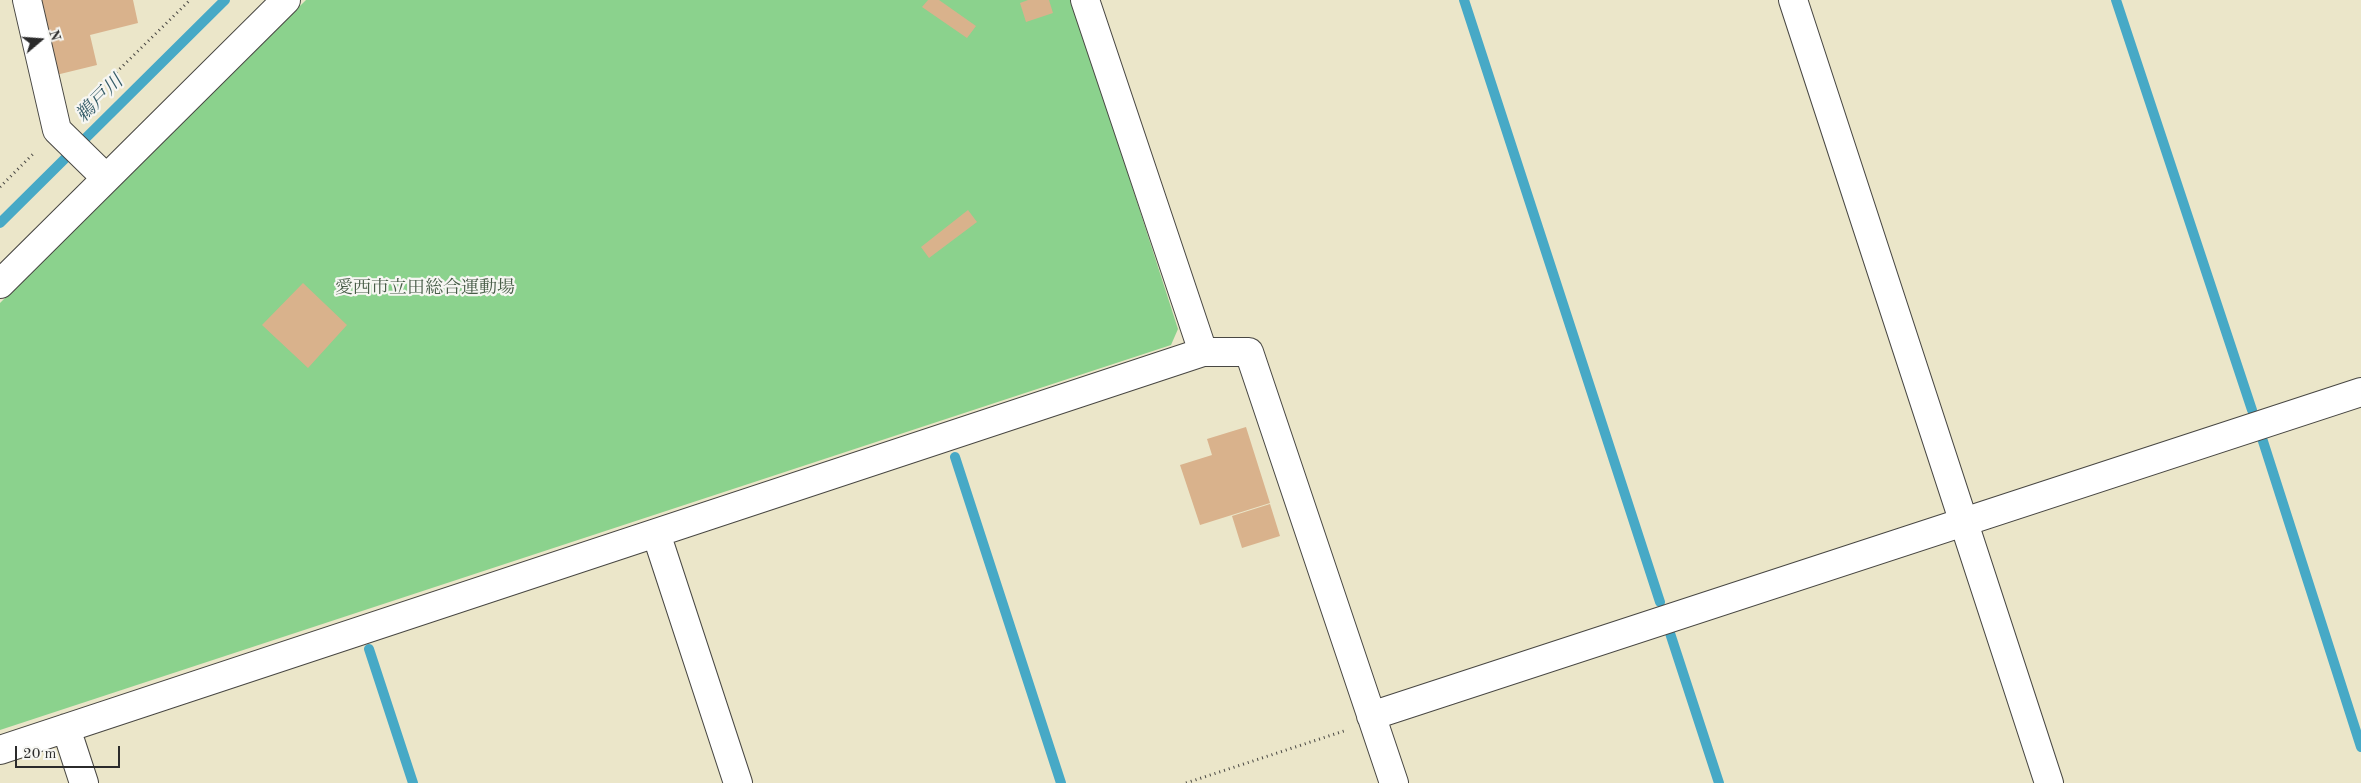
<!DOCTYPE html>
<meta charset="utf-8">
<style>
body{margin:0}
#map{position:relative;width:2361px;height:783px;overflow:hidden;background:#ebe6c9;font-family:"Old Standard TT",serif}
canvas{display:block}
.north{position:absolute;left:15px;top:15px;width:50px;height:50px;-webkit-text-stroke:4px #f6f6f2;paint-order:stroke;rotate:72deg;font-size:14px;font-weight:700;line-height:20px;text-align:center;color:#2b2b2b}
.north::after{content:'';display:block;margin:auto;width:18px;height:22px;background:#2b2b2b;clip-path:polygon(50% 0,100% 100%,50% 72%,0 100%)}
.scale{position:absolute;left:15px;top:746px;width:105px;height:22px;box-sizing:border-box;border:2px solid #2b2b2b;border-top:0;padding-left:6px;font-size:15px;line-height:18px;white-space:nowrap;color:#2b2b2b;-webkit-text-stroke:4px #f6f6f2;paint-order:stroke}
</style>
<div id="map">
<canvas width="2361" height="783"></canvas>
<div class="north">N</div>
<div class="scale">20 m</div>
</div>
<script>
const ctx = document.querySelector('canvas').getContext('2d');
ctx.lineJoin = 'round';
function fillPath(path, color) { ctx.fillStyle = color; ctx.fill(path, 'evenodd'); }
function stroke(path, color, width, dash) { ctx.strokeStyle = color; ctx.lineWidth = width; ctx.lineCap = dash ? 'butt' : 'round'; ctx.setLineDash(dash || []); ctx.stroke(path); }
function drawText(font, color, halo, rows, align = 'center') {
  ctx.font = font + ' "Old Standard TT","Noto Serif JP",serif'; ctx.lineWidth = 4.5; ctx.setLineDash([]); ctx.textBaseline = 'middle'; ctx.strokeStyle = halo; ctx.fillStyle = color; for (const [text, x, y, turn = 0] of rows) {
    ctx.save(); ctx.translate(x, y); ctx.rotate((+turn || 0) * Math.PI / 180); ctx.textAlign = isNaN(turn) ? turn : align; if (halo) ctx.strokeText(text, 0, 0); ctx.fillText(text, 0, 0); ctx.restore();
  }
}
fillPath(new Path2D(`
 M306 0H1072L1178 329 1171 345 0 730V303Z`), '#8bd28d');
stroke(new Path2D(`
 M1464 0 1660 602
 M2116 0 2252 410
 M0 223 225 0
 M2261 435 2361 747
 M955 457 1061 783
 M1676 625 1668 627 1719 783
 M369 649 413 783`), '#47a9c6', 10);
fillPath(new Path2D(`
 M38 0H133L138 23 90 35 97 65 56 75Z
 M928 0H939L976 26 967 38 922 7Z
 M1028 0H1049L1053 13 1026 22 1020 3Z
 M968 210 977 222 929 258 921 247Z
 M303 283 347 325 308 368 262 325Z
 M1246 427 1270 503 1200 525 1180 465 1212 455 1207 439Z
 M1270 504 1280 536 1242 548 1232 516Z`), '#d9b28c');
const street = new Path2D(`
 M27 0 57 130 106 178
 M1085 0 1203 352
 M1793 0 2049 783
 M0 284 286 0
 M656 533 738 783
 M1371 716 2361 392
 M66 728 84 783
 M0 750 1203 352H1249L1394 783`);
stroke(street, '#484743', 30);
stroke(new Path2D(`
 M84 104 190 0
 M0 187 35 152
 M1186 783 1344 731`), '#484743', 3, [1, 4]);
stroke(street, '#fff', 28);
drawText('18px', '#485d48', '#f6f6f2', [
 ["愛西市立田総合運動場",425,288]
]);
drawText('italic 19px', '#365d69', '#f6f6f2', [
 ["鵜戸川",100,99,-45]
]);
</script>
